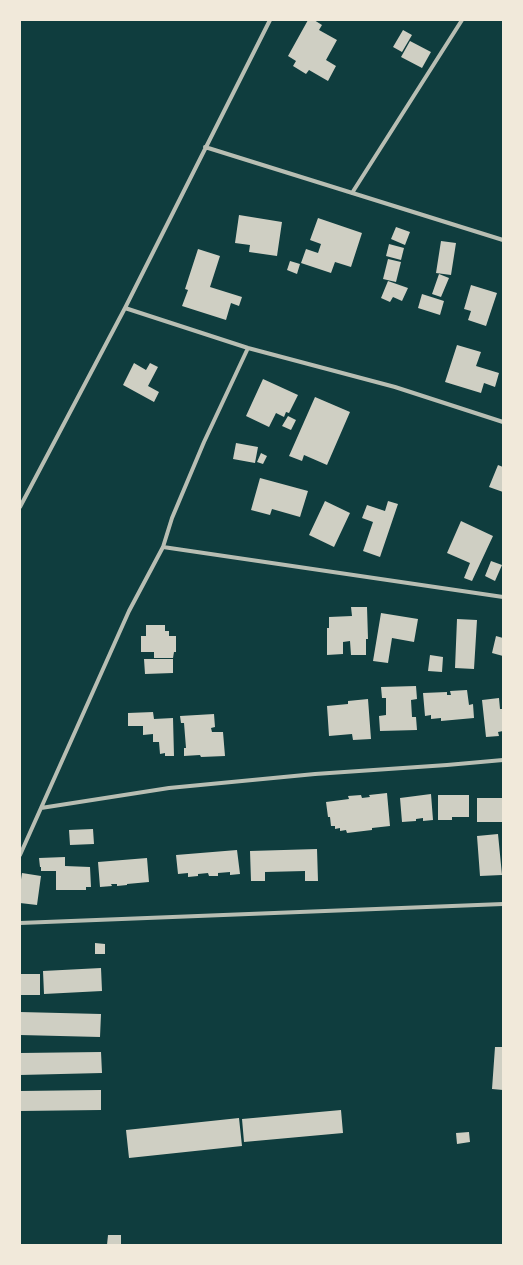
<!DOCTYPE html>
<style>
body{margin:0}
#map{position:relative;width:523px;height:1265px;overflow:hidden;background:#0f3d3e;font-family:Rubik,sans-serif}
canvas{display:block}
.frame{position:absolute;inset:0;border:21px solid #f1e9da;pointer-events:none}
</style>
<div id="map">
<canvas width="523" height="1265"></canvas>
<div class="frame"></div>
</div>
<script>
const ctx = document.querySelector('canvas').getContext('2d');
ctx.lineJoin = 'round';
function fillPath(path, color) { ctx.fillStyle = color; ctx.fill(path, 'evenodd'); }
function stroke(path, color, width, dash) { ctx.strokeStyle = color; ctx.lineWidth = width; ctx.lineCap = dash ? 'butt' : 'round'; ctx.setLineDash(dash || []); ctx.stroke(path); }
fillPath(new Path2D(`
 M308 20H314L322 25 319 30 337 40 326 60 336 66 328 81 309 70 306 74 293 66 296 61 288 56Z
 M403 30 412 35 402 52 393 47Z
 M410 41 431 52 422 68 401 57Z
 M239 215 282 222 277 256 249 252 250 245 235 243Z
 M318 218 362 233 351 267 335 262 331 273 301 263 306 249 318 253 321 244 310 240Z
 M396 227 410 232 405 245 391 239Z
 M441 241 456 243 451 275 436 273Z
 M389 244 404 248 401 260 386 256Z
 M198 249 220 256 210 287 242 297 239 306 231 303 226 320 182 306 188 290 185 289Z
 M388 259 401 262 396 282 383 279Z
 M290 261 300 264 297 274 287 270Z
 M439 274 449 278 441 297 432 294Z
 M388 281 408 288 402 301 393 297 390 302 381 298Z
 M471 285 497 293 486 326 468 320 471 311 464 309Z
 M422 294 444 301 440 315 418 308Z
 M457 345 481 352 476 366 499 373 495 387 484 383 481 393 445 382Z
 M134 363 146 370 150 363 158 367 148 386 159 392 154 402 123 385Z
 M263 379 298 395 289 413 286 412 284 417 276 413 269 427 246 416Z
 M315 397 350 412 327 465 304 455 302 461 289 456Z
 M288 416 296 420 291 430 282 426Z
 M236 443 258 447 255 463 233 459Z
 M261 453 267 456 263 464 257 462Z
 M498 465 503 467V492L489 487Z
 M260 478 308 491 300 517 272 509 270 515 251 510Z
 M325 501 350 513 334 547 309 535Z
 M388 501 398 504 380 557 363 551 373 522 362 518 367 505 385 511Z
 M461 521 493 536 472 581 464 578 470 563 447 553Z
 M491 561 502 565 495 581 485 576Z
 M351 607H367L368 639H366V655H351L350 641 343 642V654L327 655V628H329V617L352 616Z
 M381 613 418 619 414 642 392 638 388 663 373 661Z
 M457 619 477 620 474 669 455 668Z
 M146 625H165V631H169V636H176V652H174L173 658H154V652H141V636H146Z
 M496 636 503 638V656L492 653Z
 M430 655 443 657 442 672 428 671Z
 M144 659H173V673L145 674Z
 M416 686 417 699 411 700 412 717H416L417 730 380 731 379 716 386 715V698H382L381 687Z
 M467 690 469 705 473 704 474 718 441 721V718L431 719V715L425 716 423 693 447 692V695H451L450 691Z
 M499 698 500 709H503V731L498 732 499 736 486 737 482 700Z
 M368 699 371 739 353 740 352 734 329 736 327 706 348 704V701Z
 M153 712 154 719 173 718 174 756H165V753L160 754 159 742H153V734L143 735V726H128V713Z
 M214 714 215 727 211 728 212 732H223L225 756 201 757 200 755 184 756V748H186L184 723H181L180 716Z
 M387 793 390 826 372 828V830L347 833 346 830 340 831V828L335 829V826H331L330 817H328L326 802 349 799 348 796 361 795 362 798 370 797 369 795Z
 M431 794 433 820 423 821V818L416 819V821L402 822 400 798Z
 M438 795H469V817H452V820H438Z
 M477 798H503V822H477Z
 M93 829 94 844 70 845 69 830Z
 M498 834 502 875 480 876 477 836Z
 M317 849 318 881H305V871L265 872V881H251L250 851Z
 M237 850 240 874 230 875V872L218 873V876H209L208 873 198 874V876L188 877V873L178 874 176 855Z
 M65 857V866L90 867 91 887H86V890H56V871H41V867H40L39 858Z
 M147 858 149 882 127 884V885L117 886V884H111L112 886 100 887 98 862Z
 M22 873 41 876 37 905 20 903V886Z
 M95 943 105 944V954H95Z
 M101 968 102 991 44 994 43 971Z
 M20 974H40V995H20Z
 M20 1012 101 1014 100 1037 20 1035Z
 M495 1047H503V1090L492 1089Z
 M101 1052 102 1073 20 1075V1053Z
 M101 1090V1110L20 1111V1091Z
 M341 1110 343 1133 244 1142 242 1119Z
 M239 1118 242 1146 129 1158 126 1130Z
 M469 1132 470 1142 457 1144 456 1133Z
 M108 1235H121V1245H107Z`), '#cfcfc3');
stroke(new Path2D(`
 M205 147 503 240
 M352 193 462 20
 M125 308 248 348 395 387 503 422
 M20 507 125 308 270 20
 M163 547 503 597
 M41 808 169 788 315 774 447 765 503 760
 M20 855 129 611 163 547 172 518 204 442 248 348
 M20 923 503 904`), '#b8beb3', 4);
</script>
